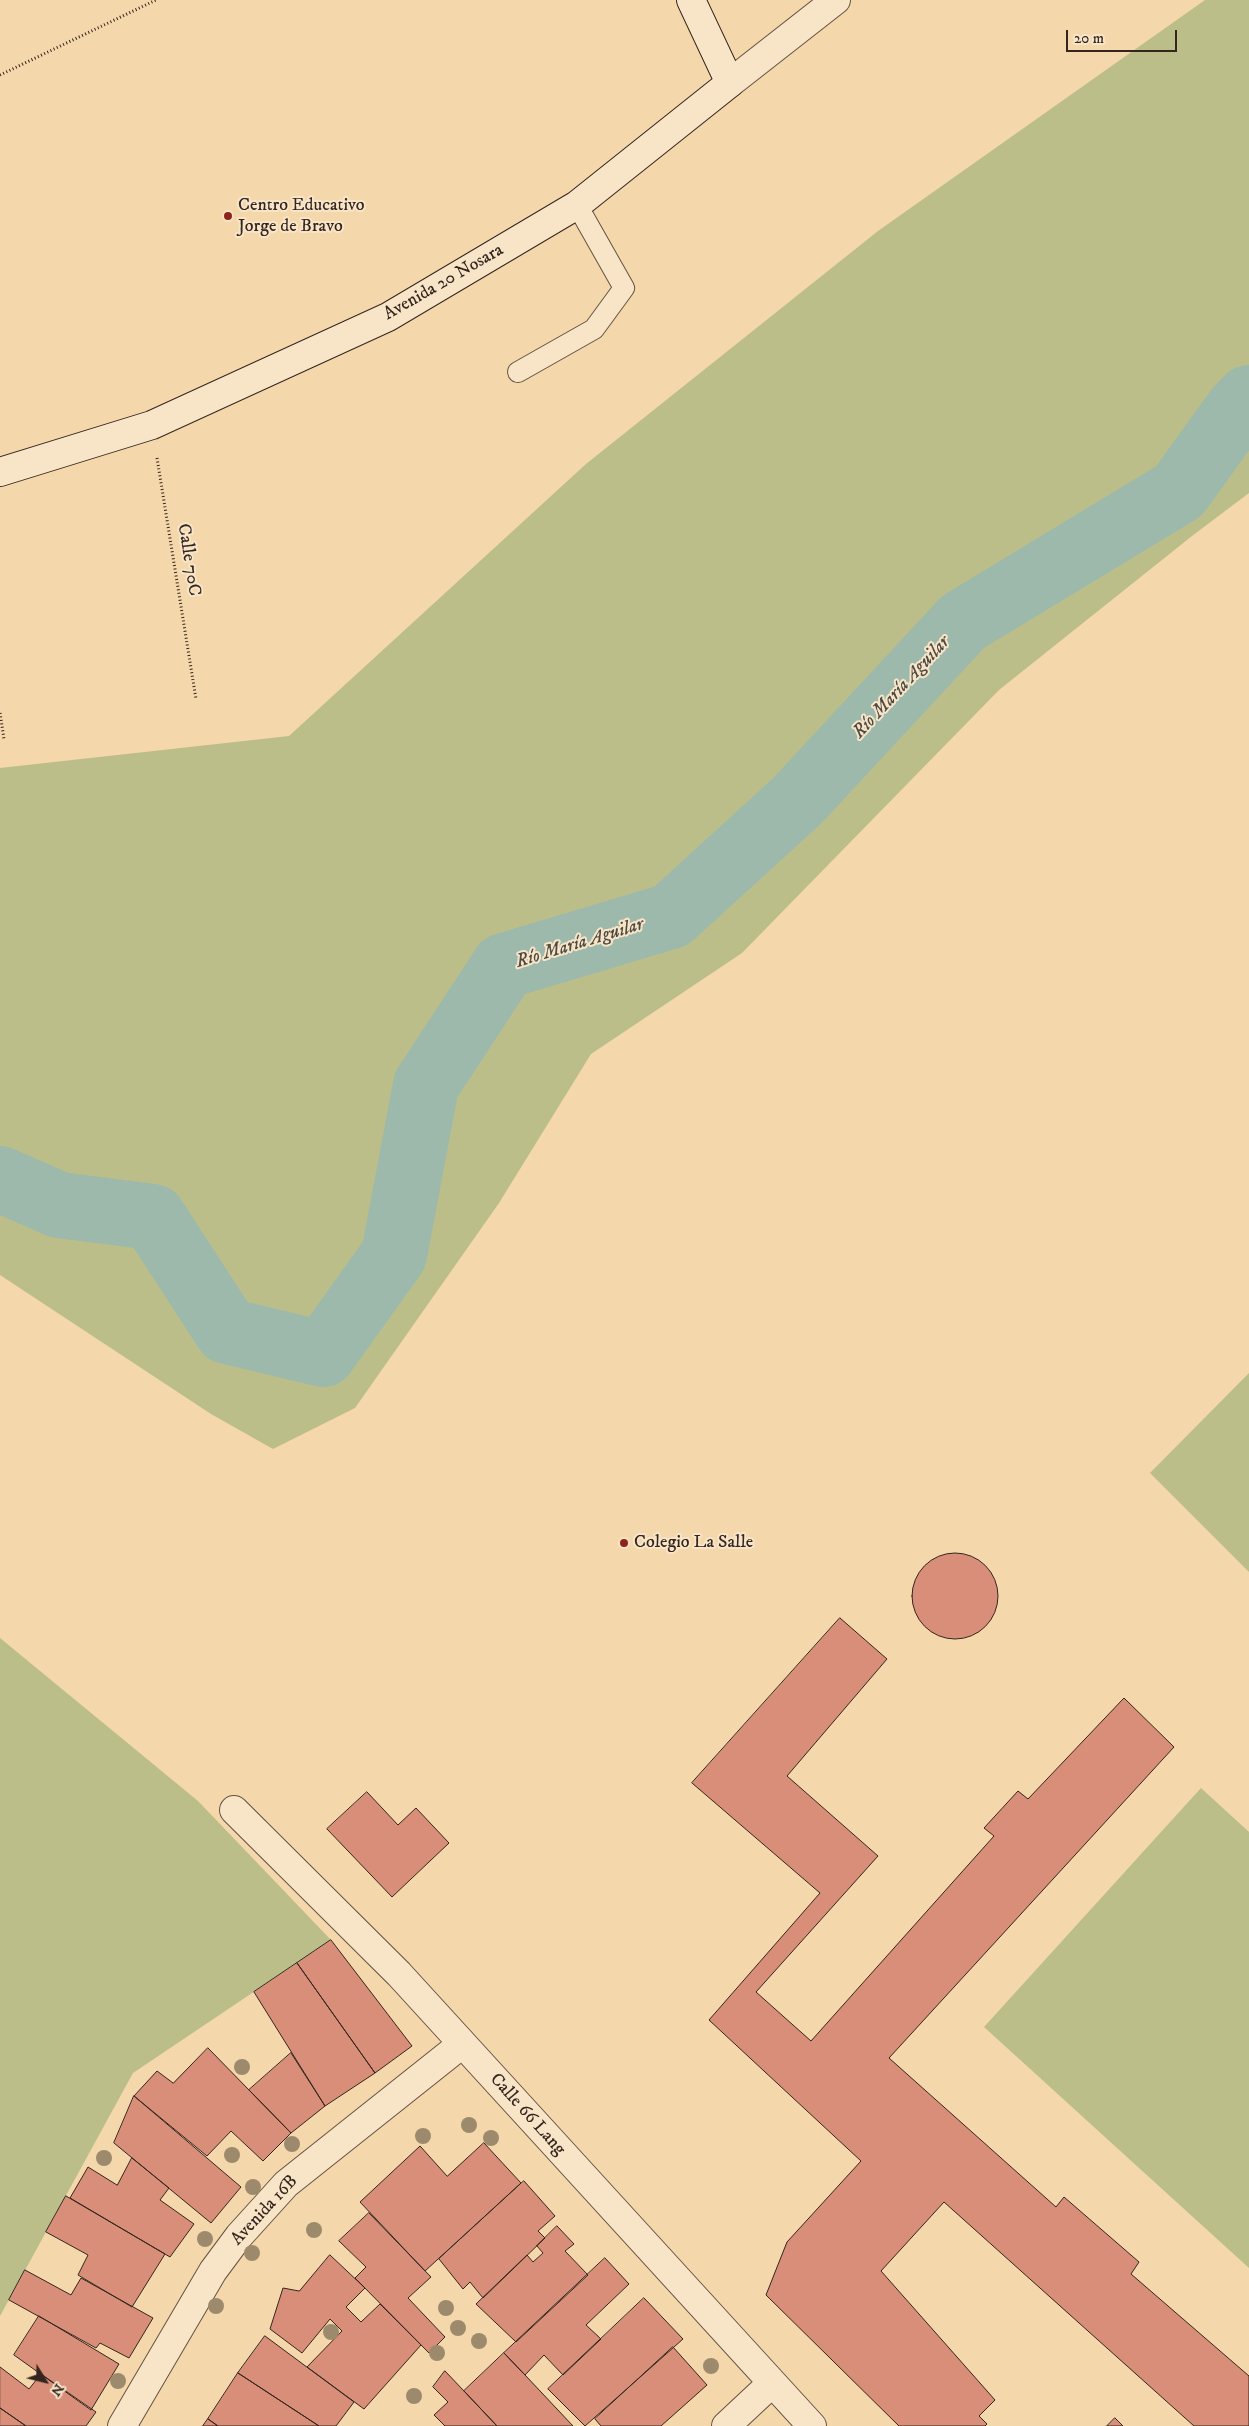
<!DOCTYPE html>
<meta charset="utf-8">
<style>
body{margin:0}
#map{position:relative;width:1249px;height:2426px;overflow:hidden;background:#f4d7aa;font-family:"IM FELL DW Pica",serif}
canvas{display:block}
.north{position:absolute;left:20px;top:2356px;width:50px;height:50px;-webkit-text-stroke:4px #f8e5c8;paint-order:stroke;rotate:126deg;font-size:14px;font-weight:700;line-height:20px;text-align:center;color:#34251f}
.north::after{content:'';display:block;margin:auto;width:18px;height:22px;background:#34251f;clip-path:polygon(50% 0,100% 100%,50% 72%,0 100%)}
.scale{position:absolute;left:1066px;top:30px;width:111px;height:22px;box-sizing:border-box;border:2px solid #34251f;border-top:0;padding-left:6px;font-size:15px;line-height:18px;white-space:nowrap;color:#34251f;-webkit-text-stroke:4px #f8e5c8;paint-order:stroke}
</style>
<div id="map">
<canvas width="1249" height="2426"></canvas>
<div class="north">N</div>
<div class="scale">20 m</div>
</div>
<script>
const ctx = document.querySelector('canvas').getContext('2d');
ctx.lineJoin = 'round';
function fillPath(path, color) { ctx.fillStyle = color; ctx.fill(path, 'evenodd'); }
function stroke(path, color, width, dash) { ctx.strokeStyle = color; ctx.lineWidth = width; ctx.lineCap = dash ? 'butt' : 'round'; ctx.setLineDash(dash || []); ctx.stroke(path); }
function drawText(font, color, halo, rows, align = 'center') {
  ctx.font = font + ' "IM FELL DW Pica",serif'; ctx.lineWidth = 4; ctx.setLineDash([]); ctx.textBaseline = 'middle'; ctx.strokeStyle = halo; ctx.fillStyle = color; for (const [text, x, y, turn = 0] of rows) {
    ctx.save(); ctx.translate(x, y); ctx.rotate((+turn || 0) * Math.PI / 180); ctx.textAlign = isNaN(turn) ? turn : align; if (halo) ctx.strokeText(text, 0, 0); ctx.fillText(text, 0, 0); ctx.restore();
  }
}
fillPath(new Path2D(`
 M1205 0H1249V493L1192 536 999 690 742 953 591 1054 499 1203 355 1408 273 1449 211 1414 0 1275V768L289 736 586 464 878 231Z
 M1249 1373V1572L1150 1473Z
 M0 1638 198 1801 331 1940 133 2073 0 2316Z
 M1201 1788 1249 1832V2268L984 2027Z`), '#bbbe89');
stroke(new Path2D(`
 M0 1179 59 1205 153 1217 227 1331 323 1354 394 1255 426 1085 504 966 671 916 797 801 963 622 1179 491 1238 409 1249 398`), '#9cb9ac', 66);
const building = new Path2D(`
 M912 1596a43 43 0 1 1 86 0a43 43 0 1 1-86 0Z
 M840 1618 887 1659 787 1776 878 1856 756 1992 811 2041 994 1836 984 1828 1018 1791 1028 1799 1124 1698 1174 1747 889 2058 1056 2207 1064 2197 1139 2262 1131 2274 1249 2376V2426H1194L944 2202 881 2271 995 2400 979 2416 987 2424 985 2426H899L766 2295 787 2242 861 2161 709 2020 820 1893 692 1783Z
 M367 1792 398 1825 416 1808 449 1843 392 1897 327 1829Z
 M331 1940 412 2046 375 2073 297 1963Z
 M297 1963 375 2073 325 2106 254 1992Z
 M208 2048 291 2133 263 2161 231 2131 207 2156 134 2096 157 2071 173 2083Z
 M291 2053 325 2106 291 2133 249 2090Z
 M134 2096 241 2187 211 2223 114 2143Z
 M484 2143 521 2183 425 2271 360 2202 420 2146 447 2176Z
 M132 2158 169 2188 160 2200 194 2224 170 2257 70 2198 88 2167 117 2185Z
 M524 2181 555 2216 538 2231 545 2238 483 2298 470 2282 463 2289 439 2259Z
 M66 2196 165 2254 132 2307 78 2275 88 2255 46 2232Z
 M369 2213 431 2277 408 2298 445 2337 429 2353 355 2278 366 2267 339 2241Z
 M557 2226 574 2244 565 2251 588 2275 516 2342 476 2304 527 2255 533 2262 543 2253 537 2246Z
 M330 2255 365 2288 346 2307 361 2322 380 2304 421 2345 364 2409 307 2367 342 2331 330 2319 302 2353 270 2329 283 2288 299 2291Z
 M605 2258 629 2284 586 2325 601 2339 563 2375 544 2355 525 2375 504 2353Z
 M25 2270 71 2295 81 2278 153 2318 129 2358 100 2343 96 2348 9 2300Z
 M644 2298 683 2339 585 2426 548 2389Z
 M39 2316 119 2364 91 2410 14 2355Z
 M265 2336 354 2402 336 2426H319L238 2373Z
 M673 2347 707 2385 661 2426H601L595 2419Z
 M504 2353 525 2375 573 2426H497L464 2391Z
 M0 2367 29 2389 41 2374 96 2412 86 2426H26L0 2408Z
 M445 2371 464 2391 497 2426H445L434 2415 448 2402 433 2387Z
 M238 2373 319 2426H218L208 2419Z
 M0 2408 26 2426H0Z
 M1115 2418 1123 2426H1107Z
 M208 2419 218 2426H203Z`);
fillPath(building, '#d88e78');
stroke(building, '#34251f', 1);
const lane = new Path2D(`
 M518 372 594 329 624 288 577 205`);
const street = new Path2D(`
 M730 83 836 0
 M234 1810 399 1974 812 2426
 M122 2426 213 2271 239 2236 286 2184 462 2044
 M726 2426 772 2383`);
const secondary = new Path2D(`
 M0 472 152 425 388 317 577 205 730 83 691 0`);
stroke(lane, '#645242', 22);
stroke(street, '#645242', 30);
stroke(secondary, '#34251f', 30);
stroke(new Path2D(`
 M0 75 156 0
 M157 458 196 699
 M0 713 4 739`), '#34251f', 3, [1, 2.5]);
stroke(lane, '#f8e5c8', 20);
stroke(street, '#f8e5c8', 28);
stroke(secondary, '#f8e5c8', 28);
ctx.fillStyle = '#9d8a6c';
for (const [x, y] of [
 [242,2067],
 [469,2125],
 [423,2136],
 [491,2138],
 [292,2144],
 [232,2155],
 [104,2158],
 [253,2187],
 [314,2230],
 [205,2239],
 [252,2253],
 [216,2306],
 [446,2308],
 [458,2328],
 [331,2332],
 [479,2341],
 [437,2353],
 [711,2366],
 [118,2381],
 [414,2396]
]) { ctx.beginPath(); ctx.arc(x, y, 8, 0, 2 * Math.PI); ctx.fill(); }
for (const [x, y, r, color] of [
 [228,216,5,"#8f2418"],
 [624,1543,5,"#8f2418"]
]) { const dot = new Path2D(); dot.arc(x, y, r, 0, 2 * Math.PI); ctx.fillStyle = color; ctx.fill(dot); stroke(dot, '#f8e5c8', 2); }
drawText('18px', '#34251f', '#f8e5c8', [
 ["Centro Educativo",238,206],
 ["Jorge de Bravo",238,227],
 ["Colegio La Salle",634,1543]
], 'left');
drawText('18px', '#34251f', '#f8e5c8', [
 ["Avenida 20 Nosara",444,283,-30],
 ["Calle 70C",188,560,81],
 ["Calle 66 Lang",527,2115,48],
 ["Avenida 16B",265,2211,-47]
]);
drawText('italic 19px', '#4e4a42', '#f8e5c8', [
 ["Río María Aguilar",902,688,-47],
 ["Río María Aguilar",580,944,-17]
]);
</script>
